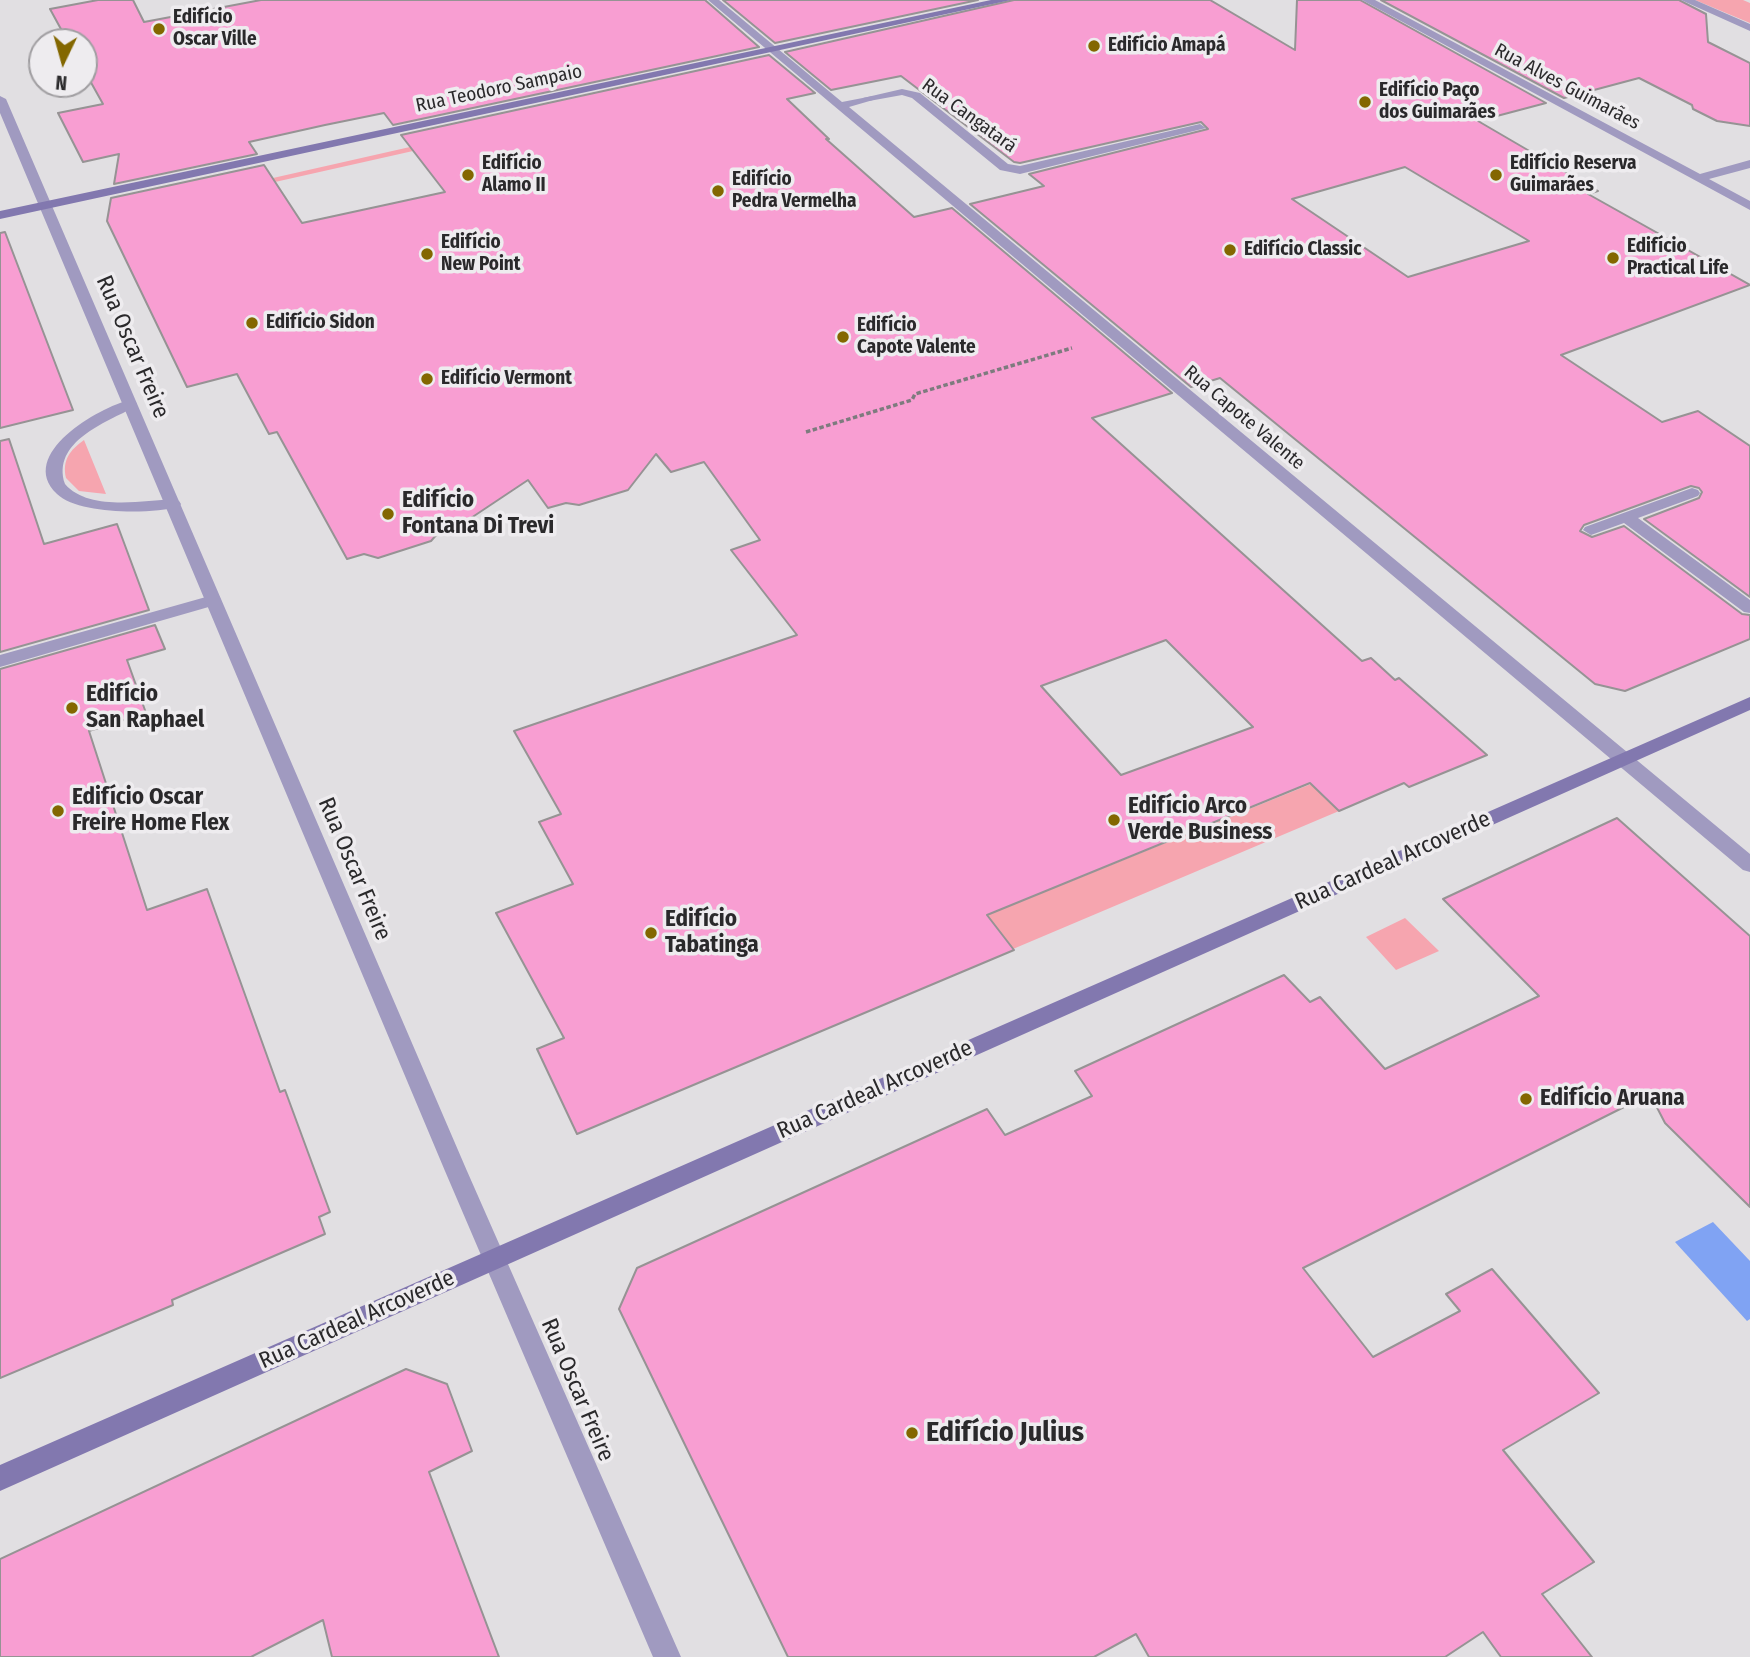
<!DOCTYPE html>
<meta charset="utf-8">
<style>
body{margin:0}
#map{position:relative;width:1750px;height:1657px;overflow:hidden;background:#e1dfe2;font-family:"Fira Sans Condensed",sans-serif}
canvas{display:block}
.north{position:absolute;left:28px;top:28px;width:70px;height:70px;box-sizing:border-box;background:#eeecef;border:2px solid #a09ea1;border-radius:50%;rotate:185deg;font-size:19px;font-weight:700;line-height:28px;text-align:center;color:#2a292b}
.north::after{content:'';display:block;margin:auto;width:24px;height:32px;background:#836700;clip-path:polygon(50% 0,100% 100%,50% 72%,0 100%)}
</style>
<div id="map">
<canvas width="1750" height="1657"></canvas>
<div class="north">N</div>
</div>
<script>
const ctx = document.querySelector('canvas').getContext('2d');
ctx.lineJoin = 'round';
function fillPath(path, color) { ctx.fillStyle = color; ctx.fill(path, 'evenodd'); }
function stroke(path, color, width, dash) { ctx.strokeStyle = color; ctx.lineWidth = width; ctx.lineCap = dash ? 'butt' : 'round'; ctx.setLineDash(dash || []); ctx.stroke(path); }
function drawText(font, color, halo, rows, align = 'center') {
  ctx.font = font + ' "Fira Sans Condensed",sans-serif'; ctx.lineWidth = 7; ctx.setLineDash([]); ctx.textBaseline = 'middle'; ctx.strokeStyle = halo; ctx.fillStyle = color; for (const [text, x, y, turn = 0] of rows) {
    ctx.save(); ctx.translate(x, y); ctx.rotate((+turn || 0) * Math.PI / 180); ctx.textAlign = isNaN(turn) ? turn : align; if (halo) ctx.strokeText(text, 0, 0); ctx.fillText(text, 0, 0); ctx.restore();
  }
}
fillPath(new Path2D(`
 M1695 0H1743L1750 3V23Z
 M410 147 413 151 275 182 273 178Z
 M84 440 106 494 79 491 66 478C62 460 70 450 84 440Z
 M1311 784 1339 811 1013 949 936 848 995 824 1049 890Z
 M1405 918 1439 951 1396 970 1366 937Z`), '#f6a5af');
fillPath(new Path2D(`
 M1713 1222 1750 1261V1319L1747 1321 1675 1242Z`), '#80a3f3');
const building = new Path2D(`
 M98 0H133L144 22 261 0H705L759 47 393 125 384 113 325 125 249 142 257 154 114 184 119 154 83 162 58 113 103 104 84 70V42H68L50 9Z
 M723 0H978L775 43Z
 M1014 0H1210L1295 50 1297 0H1360L1546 103 1478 121 1598 191 1588 194 1750 285 1561 355 1662 422 1698 411 1750 446V597L1644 519 1699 498 1702 492 1699 488 1691 486 1584 525 1580 531 1592 537 1624 526 1742 614 1750 615V639L1625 691 1595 684 1220 378 1191 387 970 204 1044 186 1029 174 1208 129 1201 122 1020 163 1014 162 901 76 831 90 785 52ZM1405 167 1529 241 1408 277 1292 199Z
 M1381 0H1679L1706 14 1708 42 1750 63V126L1717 121 1693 109 1692 105 1639 78 1564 98Z
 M769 55 815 93 787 99 829 139H826L914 217 952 208 1172 393 1092 418 1362 661 1371 658 1395 680 1399 678 1487 755 1409 787 1404 783 1339 811 1310 783 987 915 1014 950 577 1134 537 1049 564 1038 496 913 573 884 539 822 561 814 514 731 797 635 731 550 760 540 704 462 671 472 656 454 628 490 579 505 566 503 548 508 528 480 456 528 438 533 431 541 378 558 364 554 347 559 277 432 269 434 237 374 187 387 107 221 111 198 264 165 302 223 445 192 401 135ZM1166 640 1253 727 1121 775 1041 686Z
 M5 232 73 410 0 428V233Z
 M9 439 44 544 117 524 149 610 0 652V441Z
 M155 625 165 649 127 660 146 713 89 731 147 910 207 889 280 1092 285 1090 330 1212 319 1217 325 1234 172 1300 173 1305 0 1378V669Z
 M1617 818 1750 936V1207L1665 1123 1650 1094 1303 1268 1373 1357 1460 1311 1446 1294 1492 1269 1599 1393 1503 1450 1594 1562 1542 1594 1592 1657H1501L1483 1632 1445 1657H1149L1136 1634 1094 1657H788L619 1309 637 1268 987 1109 1005 1135 1092 1096 1075 1071 1284 975 1310 1002 1320 997 1385 1069 1539 996 1443 899Z
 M406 1369 447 1384 472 1451 429 1472 499 1657H332L323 1620 251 1657H0V1559Z`);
fillPath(building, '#f89ed2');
stroke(building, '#969394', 2);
stroke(new Path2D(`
 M806 432 912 400 915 394 1072 348`), '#7d7b7e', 3.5, [4.5, 2.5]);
fillPath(new Path2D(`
 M1681 0H1695L1750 24V31Z
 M902 89 920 93 1008 164 1020 166 1200 124 1206 128 1020 174 1000 170 912 98 902 95 869 101 863 98Z
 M130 400 135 401 137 404 135 407C106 422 51 442 65 484 88 511 142 501 173 499L179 501 181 504 179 507C151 514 79 515 57 494 16 455 99 407 130 400Z
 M1692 488 1698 490 1700 493 1698 496 1638 518 1750 600V613L1744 612 1624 523 1591 535 1583 530 1585 527Z
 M213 595 219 596 221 600 219 604 0 667V655Z`), '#a09ac0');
fillPath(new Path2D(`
 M708 0H719L842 102 873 96V100L849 107 1750 854V872L1743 870Z
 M1362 0H1375L1700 174 1750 160V168L1709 179 1750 201V210Z`), '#a09ac0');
fillPath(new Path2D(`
 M0 96 6 99 467 1171 681 1657H653L445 1171 0 113Z`), '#a09ac0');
fillPath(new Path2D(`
 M991 0H1011L0 219V211Z
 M1750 697V710L0 1491V1465Z`), '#8278af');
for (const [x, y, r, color] of [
 [159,29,7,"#836700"],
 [1094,46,7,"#836700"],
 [1365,102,7,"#836700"],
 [468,175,7,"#836700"],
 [1496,175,7,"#836700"],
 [718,191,7,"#836700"],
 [1230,250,7,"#836700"],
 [427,254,7,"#836700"],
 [1613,258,7,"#836700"],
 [252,323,7,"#836700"],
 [843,337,7,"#836700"],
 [427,379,7,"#836700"],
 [388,514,7,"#836700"],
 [72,708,7,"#836700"],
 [58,811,7,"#836700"],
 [1114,820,7,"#836700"],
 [651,933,7,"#836700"],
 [1526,1099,7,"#836700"],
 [912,1433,7,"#836700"]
]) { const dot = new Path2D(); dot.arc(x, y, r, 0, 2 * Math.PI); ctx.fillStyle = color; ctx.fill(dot); stroke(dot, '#eeecef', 2.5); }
drawText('bold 19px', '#2a292b', '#eeecef', [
 ["Edifício",173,18],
 ["Oscar Ville",173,40],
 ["Edifício Amapá",1108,46],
 ["Edifício Paço",1379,91],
 ["dos Guimarães",1379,113],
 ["Edifício",482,164],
 ["Alamo II",482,186],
 ["Edifício Reserva",1510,164],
 ["Guimarães",1510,186],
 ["Edifício",732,180],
 ["Pedra Vermelha",732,202],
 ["Edifício",441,243],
 ["New Point",441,265],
 ["Edifício",1627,247],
 ["Practical Life",1627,269],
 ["Edifício Classic",1244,250],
 ["Edifício Sidon",266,323],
 ["Edifício",857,326],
 ["Capote Valente",857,348],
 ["Edifício Vermont",441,379]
], 'left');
drawText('19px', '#2a292b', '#eeecef', [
 ["Rua Alves Guimarães",1567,87,28],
 ["Rua Teodoro Sampaio",499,89,-12],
 ["Rua Cangatará",969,116,36],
 ["Rua Capote Valente",1244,418,40]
]);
drawText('23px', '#2a292b', '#eeecef', [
 ["Rua Oscar Freire",132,347,67],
 ["Rua Cardeal Arcoverde",1393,861,-24],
 ["Rua Oscar Freire",354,869,67],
 ["Rua Cardeal Arcoverde",875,1090,-24],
 ["Rua Cardeal Arcoverde",357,1320,-24],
 ["Rua Oscar Freire",577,1390,67]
]);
drawText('bold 23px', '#2a292b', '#eeecef', [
 ["Edifício",402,501],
 ["Fontana Di Trevi",402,527],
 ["Edifício",86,695],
 ["San Raphael",86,721],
 ["Edifício Oscar",72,798],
 ["Freire Home Flex",72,824],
 ["Edifício Arco",1128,807],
 ["Verde Business",1128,833],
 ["Edifício",665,920],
 ["Tabatinga",665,946],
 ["Edifício Aruana",1540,1099]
], 'left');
drawText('bold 28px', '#2a292b', '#eeecef', [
 ["Edifício Julius",926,1433]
], 'left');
</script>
